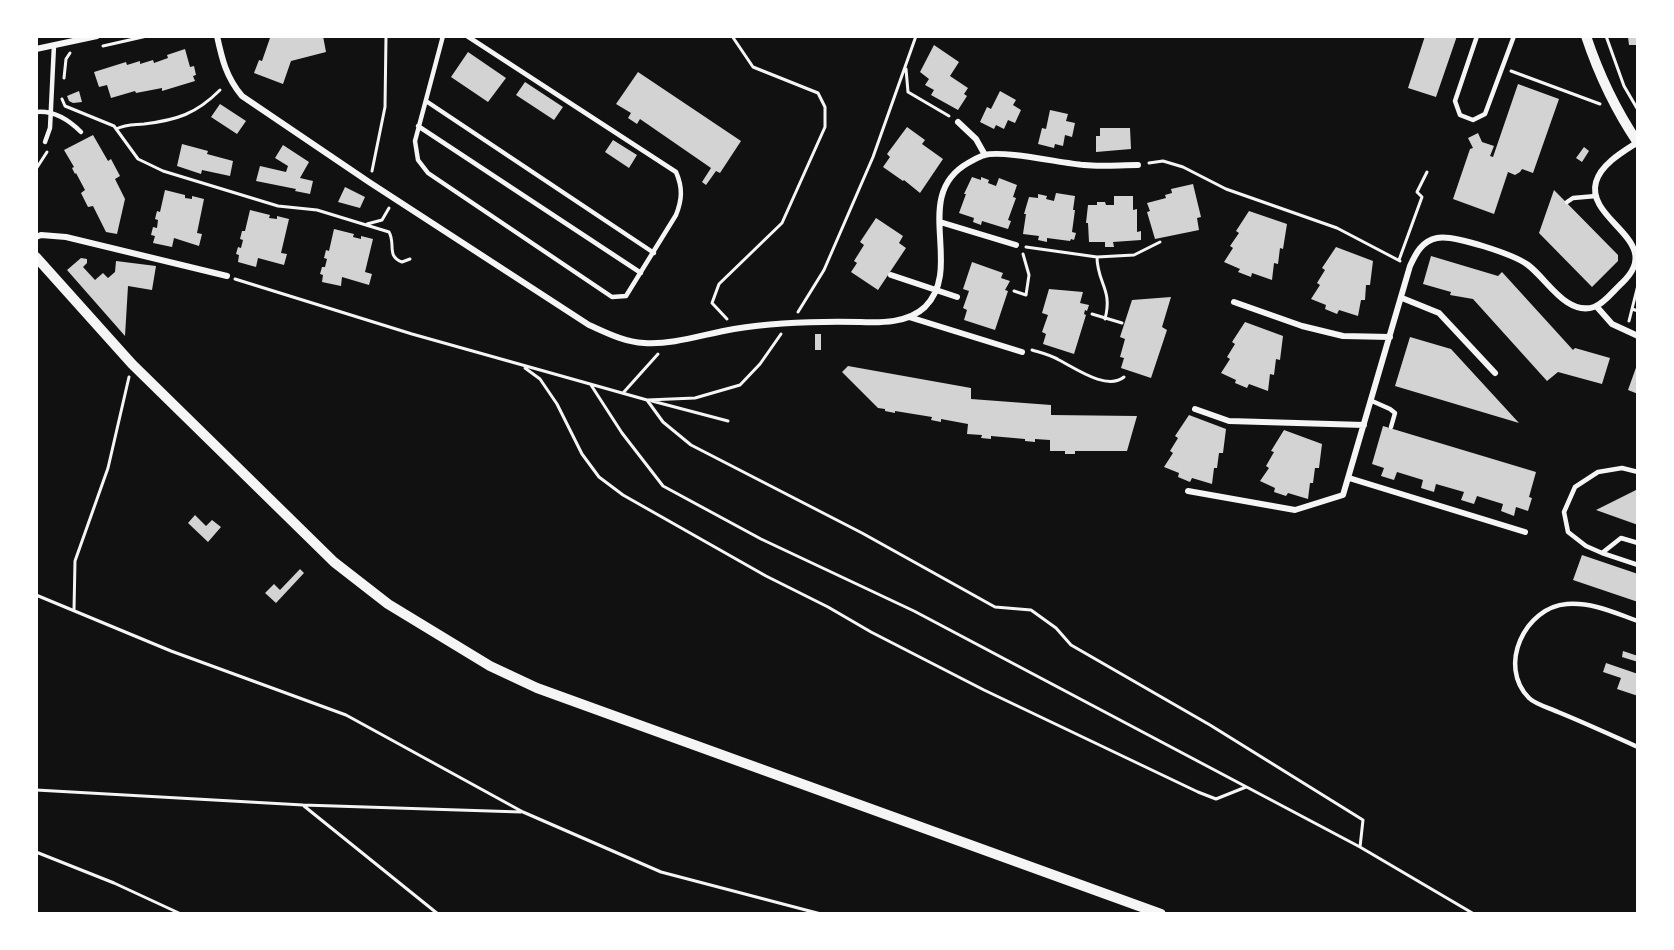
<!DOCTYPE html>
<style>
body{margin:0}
#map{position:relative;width:1674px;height:950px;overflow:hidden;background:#111;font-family:Lato,sans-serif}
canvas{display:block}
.frame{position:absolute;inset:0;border:38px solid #fff;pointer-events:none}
</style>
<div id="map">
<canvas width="1674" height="950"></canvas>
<div class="frame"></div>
</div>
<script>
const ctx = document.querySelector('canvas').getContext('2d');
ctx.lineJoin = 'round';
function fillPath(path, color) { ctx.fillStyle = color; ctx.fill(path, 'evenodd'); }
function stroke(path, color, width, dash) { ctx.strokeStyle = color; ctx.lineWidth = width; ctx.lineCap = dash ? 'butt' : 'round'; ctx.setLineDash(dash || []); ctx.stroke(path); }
fillPath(new Path2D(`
 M281 36H323L326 52 291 61 283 84 254 73 259 60 262 61 270 38Z
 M1425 36H1457L1436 97 1408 88Z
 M1628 37H1638V45H1629Z
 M934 45 959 62 950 76 968 88 964 94 967 96 958 110 931 95 934 90 925 85 929 79 920 72Z
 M185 49 190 67 194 66 196 75 193 76 195 81 162 91V88L136 93 135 91 111 98 107 85 99 87 94 72 126 62 127 65 140 61V64L153 60 154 63 168 58 167 55Z
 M468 52 506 78 488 102 451 77Z
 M638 72 741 141 720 173 716 171 706 185 702 182 711 168 640 119 637 124 628 118 631 113 616 104Z
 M525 82 563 107 554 120 516 95Z
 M1518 84 1559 99 1533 173 1522 169 1520 172 1515 175 1508 172 1494 214 1453 199 1470 149 1473 148 1468 138 1478 133 1482 142 1494 146 1490 156 1493 157Z
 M79 91 82 102 73 103 69 101 67 96Z
 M1000 91 1016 100 1013 105 1021 110 1015 123 1008 120 1004 129 996 125 994 129 980 122 987 107 991 109Z
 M220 104 246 121 237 134 211 117Z
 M1050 110 1068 114 1066 121 1075 123 1072 137 1065 135 1063 146 1055 144 1054 148 1038 144 1042 128 1046 129Z
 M907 127 925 140 922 144 943 159 920 193 904 180 903 181 883 167 890 157 887 154Z
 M1100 128H1130L1131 149 1096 152V136H1100Z
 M93 135 108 161 111 159 120 176 115 179 125 199 117 234 106 232 93 206 88 207 81 193 85 190 76 173 75 174 72 168 74 167 64 150Z
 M613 140 637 155 629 168 605 152Z
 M182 144 208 151 207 154 233 161 230 176 202 170 201 174 177 166Z
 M283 145 309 162 300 178 313 181 310 194 295 191 296 189 256 181 260 166 286 172 288 166 275 158Z
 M1584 147 1589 151 1582 162 1576 158Z
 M972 177 981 180V177L989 180 988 183 996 186 999 178 1017 185 1013 197 1016 198 1008 220 1011 221 1008 229 982 221 981 225 973 222 974 218 959 213 966 194H964Z
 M1193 184 1201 217 1197 218 1199 230 1155 239 1147 212 1150 211 1147 203 1166 198 1165 195 1172 193 1171 189Z
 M345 187 365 197 360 208 338 202Z
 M165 190 185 195V198L192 199V196L204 199 197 233 202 234 199 246 174 238 172 247 153 243 155 236 151 235 153 227 157 228 158 220 155 219 157 211 160 212Z
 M1554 190 1618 255V261L1592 287 1539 233Z
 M1056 193 1075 196 1073 210H1075L1072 232 1076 233 1074 240 1071 239 1070 241 1047 238V242L1038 240 1039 236 1023 234 1026 214H1024L1029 197 1038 198V194L1047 196 1046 199 1054 201Z
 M1114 196H1133V210L1137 209V232L1141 231V240L1113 242 1114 247H1105V242H1089L1088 223H1086L1088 205H1097V202H1105L1106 205H1114Z
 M250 210 270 215 269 218 277 219V216L289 219 281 253 287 254 284 265 258 258 256 267 238 262 239 255 236 254 238 247 241 248 243 240 240 239 242 231H245Z
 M1249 211 1287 224 1283 249 1280 248 1278 264 1274 263 1272 280 1252 273 1251 277 1238 272 1240 269 1224 262 1233 248 1230 246 1239 233 1236 231Z
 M876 218 903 236 899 243 906 248 878 290 851 272 857 263 854 261 864 245 860 242Z
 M334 229 354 234 353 237 361 239V236L373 239 365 272 372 274 369 285 342 277 341 286 322 282 323 275 320 274 322 267H325L327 259 324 258 326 250 329 251Z
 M1336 247 1373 261 1370 285H1366L1365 300H1361L1358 316 1339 310 1337 314 1325 309 1326 305 1311 299 1320 285 1317 283 1325 270 1322 268Z
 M1431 256 1498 276 1502 272 1573 350 1575 348 1610 358 1602 384 1558 372 1547 381 1473 299 1450 295 1451 292 1423 284Z
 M81 258 87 259V263L83 267 95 280 103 273 108 278 115 272 116 261 156 266 152 290 128 286 125 336 67 270Z
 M972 262 1003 273 1001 278 1010 281 1005 290 1008 291 995 330 964 320 967 310 963 308 969 291 963 289Z
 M1049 289 1083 292 1080 303 1089 305 1087 311 1085 310 1084 314 1086 315 1074 354 1043 344 1046 334 1042 332 1048 315 1042 313Z
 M1171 297 1162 327 1167 330 1151 378 1121 368 1124 358 1120 357 1125 339 1120 337 1132 300Z
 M1245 322 1283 336 1280 360 1276 359 1274 375 1270 374 1268 391 1249 384 1247 388 1235 383 1236 380 1221 373 1230 359 1227 357 1235 344 1232 342Z
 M815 334H821V350H815Z
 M1410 337 1451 349 1519 423 1395 386Z
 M1638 362V394L1628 390Z
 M848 366 971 388V399L1051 405V415L1137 416 1127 451H1075V454H1065V451H1050V440L1035 439V442L1025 441V439L991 436V439L981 438 982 435 967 434 968 424 941 419V422L931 420 932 417 895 411V413L885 411V409L878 408 842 372Z
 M1189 415 1226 429 1223 453H1219L1217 468H1214L1212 484 1192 478 1190 482 1178 477 1179 473 1164 467 1173 453 1170 451 1178 438 1175 436Z
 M1383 426 1536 472 1529 497 1532 498 1528 511 1516 507 1514 516 1501 511 1503 504 1477 496 1474 504 1461 500 1464 492 1436 484 1434 492 1421 488 1423 480 1397 472 1394 480 1381 476 1384 468 1372 464Z
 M1284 430 1322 444 1319 468H1315L1313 483H1310L1308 499 1288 493 1286 496 1274 492 1275 488 1260 481 1269 468 1266 466 1274 452 1271 451Z
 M1638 489V525L1596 510Z
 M195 515 206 526 212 520 221 527 208 542 188 523Z
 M1582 555 1638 574V602L1573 580Z
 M300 569 304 573 276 603 265 593 274 584 280 590Z
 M1623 651 1638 656V662L1622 657Z
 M1606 663 1638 674V696L1617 689 1621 678 1603 672Z`), '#d3d3d3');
stroke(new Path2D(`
 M1606 36 1624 86 1638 110
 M103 46 147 36
 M906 69 908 92 949 116
 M1511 71 1600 104
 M64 78 66 59 70 53
 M62 99 65 106 114 126 138 159 163 171 278 206 317 210 389 232C396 244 386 256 402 262L410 259
 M116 129C126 124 133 125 144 124 177 120 196 114 220 90
 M1149 163 1163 161 1183 167 1226 189 1337 228 1400 261
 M36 169 47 152
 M372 171 385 107 386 36
 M367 224 382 220 389 208
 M1026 247 1097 257 1134 255 1160 242
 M1097 257C1097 283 1113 289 1105 319
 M1399 260 1422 197 1417 192 1427 172
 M235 279 412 334 647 400 695 398 740 385 760 364 781 334
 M1014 291 1026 295 1029 275 1023 254
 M1632 309 1638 311
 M798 312 824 270 873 157 916 36
 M1092 314 1122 323
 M727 319 712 303 719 284 782 223 825 127V107L818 93 753 67 732 36
 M1629 321 1638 285
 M1032 350C1042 353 1051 355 1059 360 1075 368 1107 391 1124 377
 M525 368 540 379 557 404 582 454 599 477 623 495 766 576 828 607 871 632 984 690 1198 792 1216 799 1246 787
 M591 385 622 433 663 486 761 539 914 611 1360 847 1474 914
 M623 393 658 354
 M647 400 663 422 691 445 862 533 995 607 1031 610 1056 628 1071 645 1210 725 1363 820 1360 847
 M652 401 728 421
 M36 595 171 651 346 715 523 812 661 872 821 914
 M74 610 75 561 108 468 129 377
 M36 790 303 805 521 812
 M304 806 438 914
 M36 852 114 883 181 914`), '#f5f5f5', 3);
stroke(new Path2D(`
 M443 36 415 141 418 160 428 173 612 297 626 296 676 215C682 200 683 188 676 172L467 36
 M1477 36 1455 101 1460 115 1473 120 1485 114 1514 36
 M426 101 654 253
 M36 112C54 110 69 120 81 132
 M418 126 641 273
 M45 142 50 128 54 45
 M1567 202 1573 198 1596 196
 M1372 401 1390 409 1395 413 1391 427
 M1638 472 1622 468 1598 472 1575 487 1564 512 1568 532 1586 546 1602 553 1621 538 1638 543
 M1602 553 1638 565
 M1638 621C1615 613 1592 602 1567 604 1525 607 1497 666 1529 698 1535 704 1549 708 1558 712 1585 723 1611 735 1638 747`), '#f5f5f5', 4.5);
stroke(new Path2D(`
 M217 36C222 59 226 77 242 96L369 182 589 325C607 333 624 342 644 343 674 345 704 334 734 329 778 322 816 321 860 322 881 323 908 323 925 307 965 267 910 196 968 163 973 160 979 157 984 155 1005 150 1060 163 1084 165 1101 167 1120 165 1138 165
 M36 49 97 36
 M958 122 976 139 985 155
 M940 222 1016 245
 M36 237 41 235 66 237 227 276
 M891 275 957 297
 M1402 298 1439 313 1495 373
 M1234 302 1302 326 1343 336 1390 337
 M1597 307 1612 324 1638 336
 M909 317 1022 352
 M1195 409 1229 421 1364 425
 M1349 478 1525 532
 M1188 491 1295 510 1343 495 1410 266C1416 253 1422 241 1437 238 1453 234 1515 255 1528 265 1547 279 1566 316 1594 307 1604 304 1614 290 1622 283 1667 241 1585 221 1596 182 1601 164 1624 151 1638 142`), '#f5f5f5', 6);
stroke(new Path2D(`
 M1586 36C1599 75 1615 109 1638 143
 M36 257 132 364 334 562 388 604 490 666 537 688 1161 914`), '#f5f5f5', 10);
</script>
